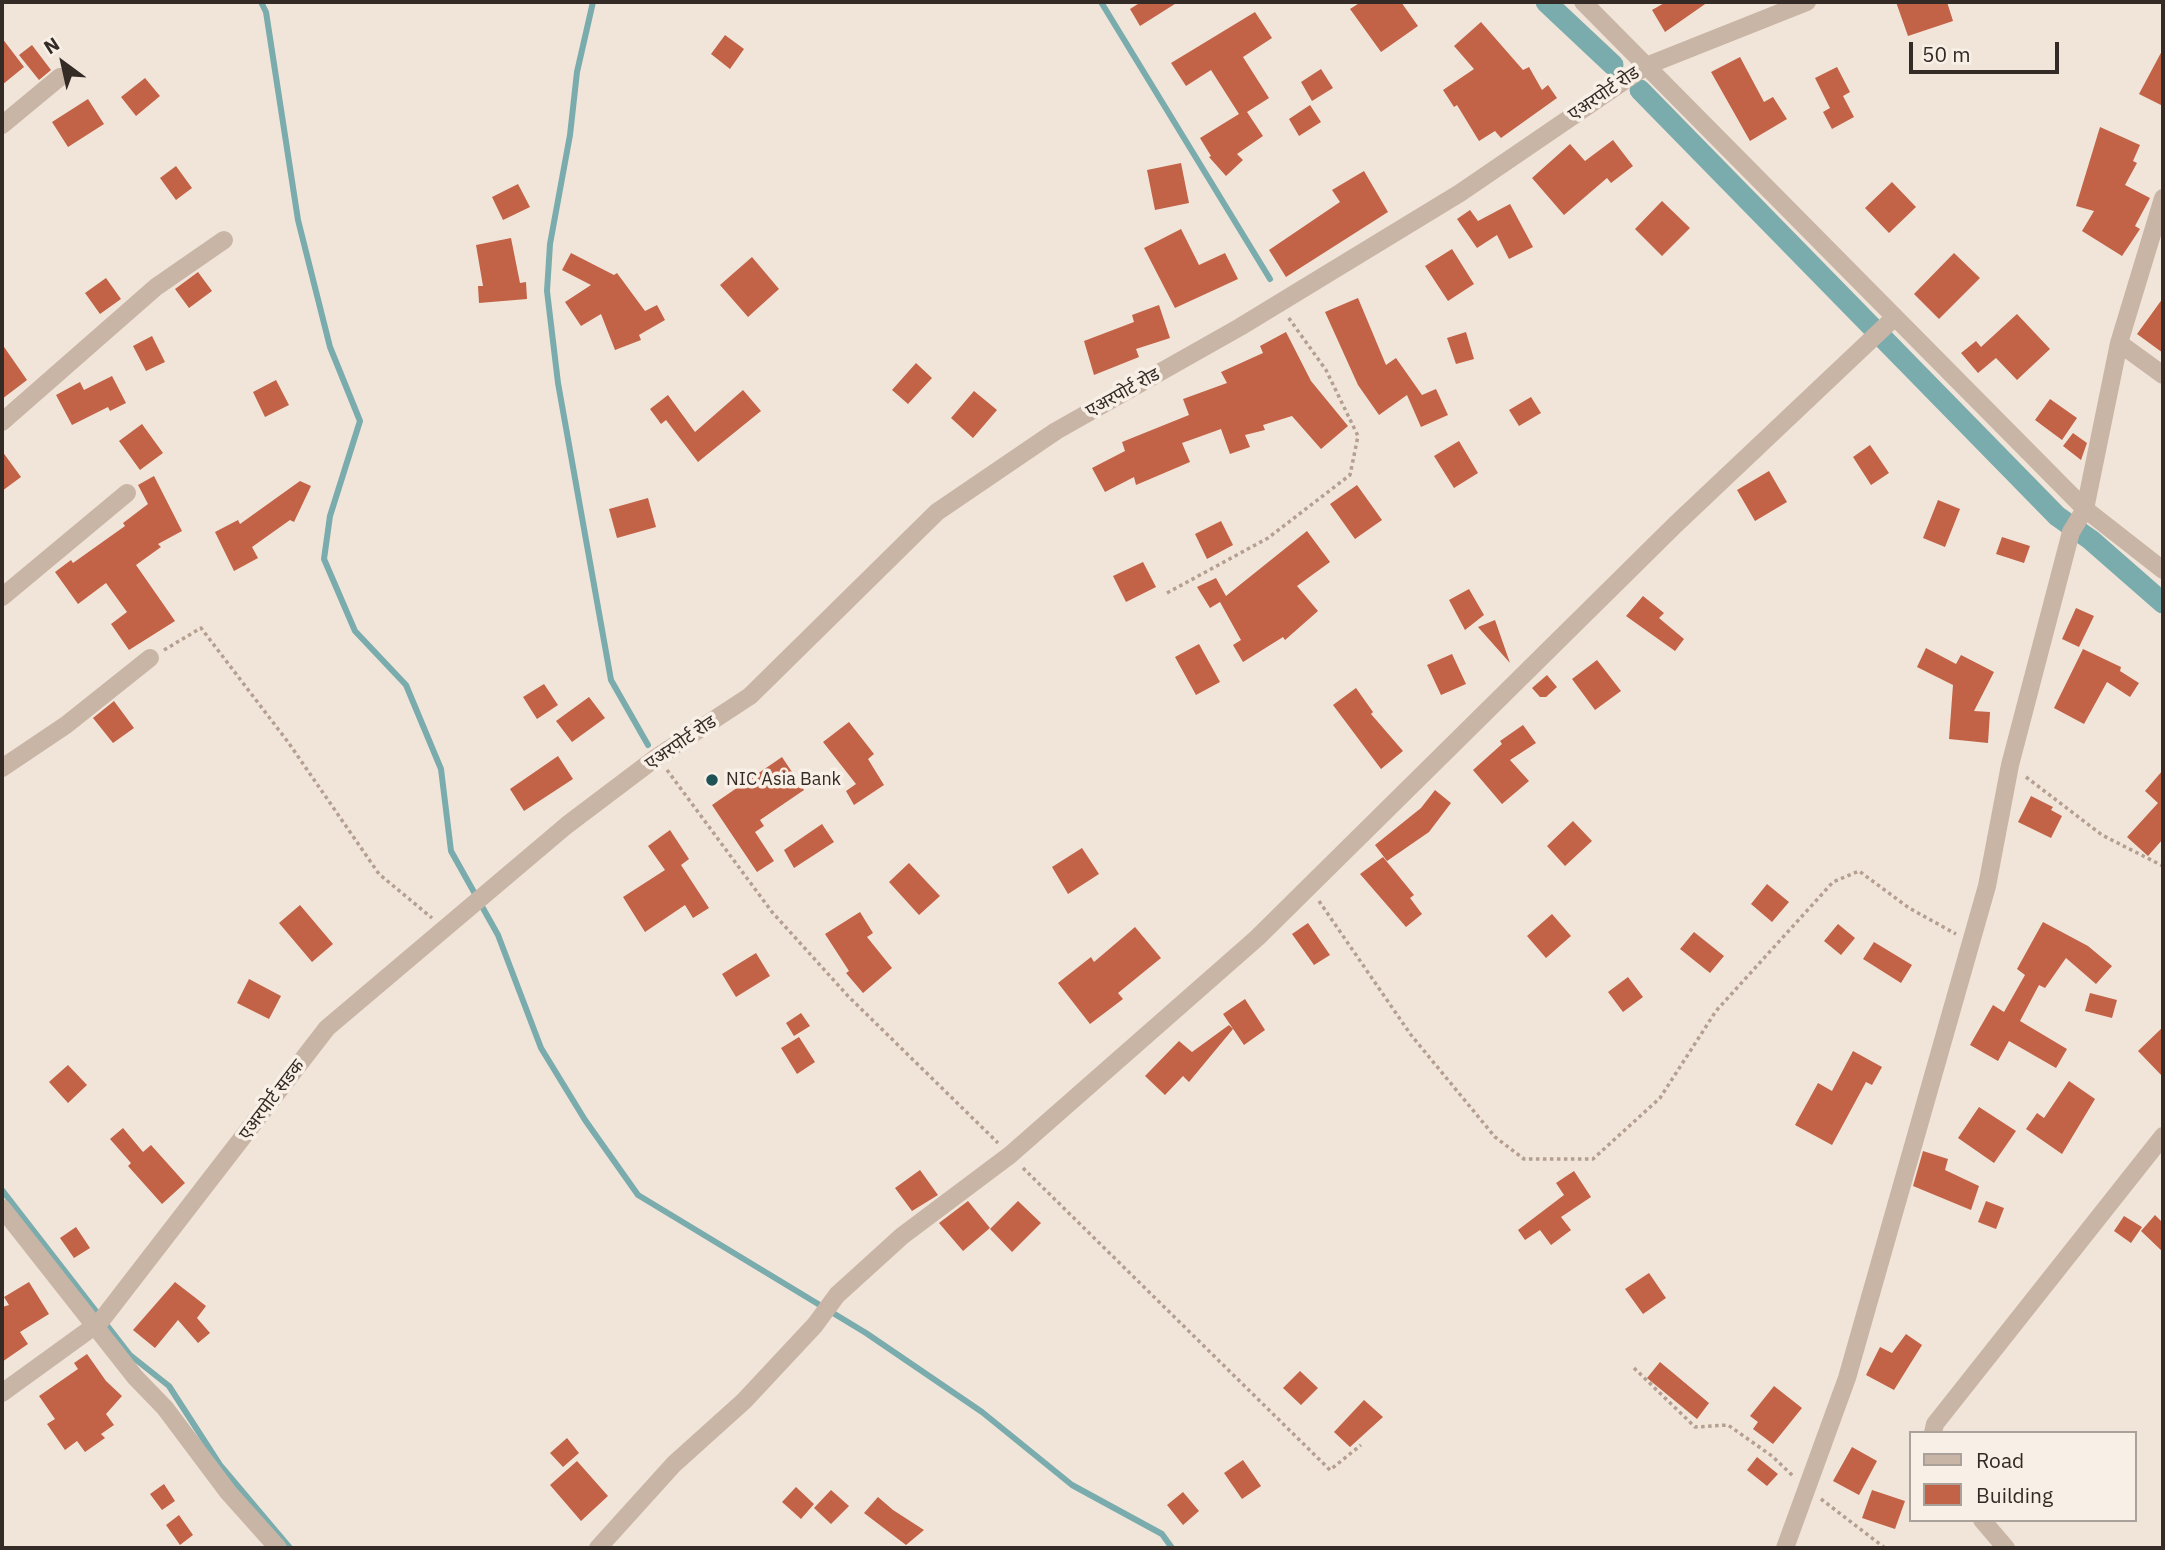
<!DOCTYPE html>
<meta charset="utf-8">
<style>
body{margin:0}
#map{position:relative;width:2165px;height:1550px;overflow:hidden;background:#f1e5da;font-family:"IBM Plex Sans",sans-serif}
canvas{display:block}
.frame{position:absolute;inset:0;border:4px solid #342b27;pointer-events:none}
.legend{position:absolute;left:1909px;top:1431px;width:228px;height:91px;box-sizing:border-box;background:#f8f0e6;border:2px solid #aaa19a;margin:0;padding:9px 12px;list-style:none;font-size:21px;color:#342b27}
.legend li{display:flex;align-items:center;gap:14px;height:35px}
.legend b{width:35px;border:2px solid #aaa19a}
.north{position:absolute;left:28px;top:28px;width:70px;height:70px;-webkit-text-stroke:5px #f8f0e6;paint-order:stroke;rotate:327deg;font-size:19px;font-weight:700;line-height:28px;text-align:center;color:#342b27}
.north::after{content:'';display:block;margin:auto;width:24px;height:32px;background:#342b27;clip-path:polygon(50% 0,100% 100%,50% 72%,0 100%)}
.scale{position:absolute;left:1909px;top:42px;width:150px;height:32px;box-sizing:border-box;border:4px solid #342b27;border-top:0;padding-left:9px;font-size:21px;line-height:24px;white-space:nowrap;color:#342b27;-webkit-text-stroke:5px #f8f0e6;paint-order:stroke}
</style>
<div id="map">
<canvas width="2165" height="1550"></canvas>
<div class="frame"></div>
<ul class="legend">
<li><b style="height:9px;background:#c8b5a6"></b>Road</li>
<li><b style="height:19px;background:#c26246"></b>Building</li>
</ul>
<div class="north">N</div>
<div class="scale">50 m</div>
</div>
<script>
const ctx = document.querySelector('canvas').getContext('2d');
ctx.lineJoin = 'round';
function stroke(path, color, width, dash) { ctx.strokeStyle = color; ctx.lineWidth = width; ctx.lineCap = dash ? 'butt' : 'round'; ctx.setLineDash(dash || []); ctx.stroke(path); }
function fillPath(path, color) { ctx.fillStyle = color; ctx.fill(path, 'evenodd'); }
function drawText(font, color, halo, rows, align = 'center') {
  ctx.font = font + ' "IBM Plex Sans","Noto Sans Devanagari",sans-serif'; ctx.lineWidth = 7; ctx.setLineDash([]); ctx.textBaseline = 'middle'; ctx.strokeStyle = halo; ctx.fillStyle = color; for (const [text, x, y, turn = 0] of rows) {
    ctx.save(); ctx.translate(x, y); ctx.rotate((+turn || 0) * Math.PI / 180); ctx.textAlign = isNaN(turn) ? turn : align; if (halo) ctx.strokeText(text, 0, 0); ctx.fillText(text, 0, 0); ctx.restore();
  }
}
stroke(new Path2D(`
 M261 2 266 12 298 220 330 347 360 421 330 516 324 559 355 631 406 685 441 769 451 851 498 935 541 1048 585 1120 638 1195 866 1333 982 1412 1072 1485 1162 1534 1172 1548
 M593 2 577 72 570 135 550 244 547 291 558 383 611 680 648 745
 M1101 2 1270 279
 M2 1190 130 1355 169 1386 220 1465 290 1548`), '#7aacad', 6);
stroke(new Path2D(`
 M1546 2 1613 65
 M1640 90 2057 516 2091 540 2163 603`), '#7aacad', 21);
fillPath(new Path2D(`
 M1141 2H1178L1140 26 1130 9Z
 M1361 2H1401L1418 26 1381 52 1350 9Z
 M1666 2H1708L1665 32 1652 10Z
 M1896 2H1947L1953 21 1908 36Z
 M1255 12 1272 38 1243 57 1269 98 1247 112 1263 136 1237 154 1243 160 1226 176 1209 157 1211 156 1200 138 1239 114 1211 70 1186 86 1171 63Z
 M1481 22 1523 70 1529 67 1542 90 1548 85 1557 98 1501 138 1495 131 1479 141 1457 105 1454 107 1443 90 1474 69 1454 46Z
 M725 35 744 49 730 69 711 54Z
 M2 38 24 67 2 85Z
 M32 45 51 70 39 80 19 55Z
 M2163 49V106L2139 94Z
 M1740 57 1764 102 1773 97 1787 119 1750 141 1711 72Z
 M1837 67 1850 92 1843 96 1854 117 1832 129 1823 112 1830 108 1815 78Z
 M1321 69 1333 88 1312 101 1301 82Z
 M145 78 160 96 136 116 121 97Z
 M88 99 104 124 68 147 52 122Z
 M1310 105 1321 122 1299 136 1289 119Z
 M2100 127 2140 145 2133 161 2137 163 2125 185 2150 198 2135 226 2140 229 2122 256 2082 231 2094 211 2076 206Z
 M1613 140 1633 166 1611 183 1607 178 1564 215 1532 178 1570 144 1585 161Z
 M1181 163 1189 203 1155 210 1147 170Z
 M176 166 192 188 176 200 160 178Z
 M1364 171 1388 212 1286 277 1269 250 1340 202 1332 190Z
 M1892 182 1916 207 1889 233 1865 208Z
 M518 184 530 207 503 220 492 197Z
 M1662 201 1690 228 1662 256 1635 229Z
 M1510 204 1533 247 1509 259 1497 235 1477 248 1457 219 1470 210 1478 221Z
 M1181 229 1199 265 1225 253 1238 279 1175 308 1144 248Z
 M511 238 520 283 526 282 527 299 479 303 478 286H483L476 245Z
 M1452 249 1474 284 1448 301 1425 266Z
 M571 253 614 275 617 273 645 311 657 305 665 320 639 335 641 340 615 350 601 314 581 326 565 302 591 285 562 270Z
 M1954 253 1980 278 1939 319 1914 294Z
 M752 257 779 289 748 317 720 285Z
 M198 272 212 291 189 308 175 289Z
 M106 278 121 299 100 314 85 293Z
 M1358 298 1386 365 1396 358 1422 395 1436 389 1448 415 1421 427 1407 395 1379 415 1358 385 1325 312Z
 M2163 298V353L2137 334Z
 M1159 305 1170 338 1136 349 1139 357 1094 375 1084 341 1134 322 1132 315Z
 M2017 314 2050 349 2017 380 1996 358 1978 373 1961 353 1976 341 1981 347Z
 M1286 332 1311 381 1348 426 1321 449 1292 416 1263 425 1265 430 1245 435 1250 447 1230 454 1221 429 1182 443 1190 462 1136 485 1134 477 1105 492 1092 468 1125 451 1122 442 1189 415 1183 399 1227 383 1221 372 1263 353 1260 346Z
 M1466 332 1474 359 1456 364 1447 338Z
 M152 336 165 362 146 371 133 346Z
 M2 344 27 380 2 399Z
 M916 363 932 378 908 404 892 390Z
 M112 376 126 403 110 411 108 407 72 425 56 395 80 382 84 390Z
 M276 380 289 405 265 417 253 392Z
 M743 390 761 411 698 462 666 420 661 424 650 409 668 395 695 432Z
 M974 391 997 410 973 438 951 418Z
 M1531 397 1541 413 1519 426 1509 410Z
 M2050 399 2077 418 2062 440 2035 420Z
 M142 424 163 453 140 470 119 441Z
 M2073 433 2087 443 2081 460 2063 446Z
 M1459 441 1478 473 1454 488 1434 456Z
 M1870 445 1889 473 1871 485 1853 457Z
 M2 451 21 477 2 491Z
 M1769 471 1787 502 1755 521 1737 490Z
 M154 476 182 531 158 544 161 547 136 565 175 621 129 650 111 624 127 612 106 583 78 604 55 572 71 560 73 563 125 526 123 523 148 504 138 485Z
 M300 481 311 486 294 522 290 520 252 547 258 558 234 571 215 532 238 520 240 524Z
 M1357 485 1382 520 1355 539 1330 504Z
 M648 498 656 527 617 538 609 509Z
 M1938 500 1960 509 1945 547 1923 538Z
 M1221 521 1233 545 1207 559 1195 534Z
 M1307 531 1330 562 1297 586 1318 611 1285 640 1283 637 1243 662 1233 645 1241 640 1220 602 1210 608 1197 587 1216 578 1226 596Z
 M2002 537 2030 546 2024 563 1996 554Z
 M1143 562 1156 587 1126 602 1113 576Z
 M1469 589 1484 615 1465 630 1449 600Z
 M1643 596 1664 613 1659 618 1684 639 1675 651 1626 616Z
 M2076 608 2094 616 2079 647 2062 639Z
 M1495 620 1510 663 1478 627Z
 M1199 644 1220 682 1196 695 1175 657Z
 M1926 648 1956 664 1961 655 1994 672 1974 711 1990 712 1988 743 1949 739 1953 685 1917 667Z
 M2083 649 2121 667 2120 671 2139 683 2130 697 2107 682 2084 724 2054 708Z
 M1452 654 1466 684 1441 695 1427 665Z
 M1597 660 1621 691 1595 710 1572 679Z
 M1547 675 1557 687 1546 697H1540L1532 688Z
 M544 684 558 705 537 719 523 697Z
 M1356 688 1373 712 1371 714 1403 751 1381 769 1333 705Z
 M589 697 605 718 572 742 556 721Z
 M114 701 134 728 113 743 93 718Z
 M849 722 874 754 868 759 884 785 854 805 846 791 856 784 823 742Z
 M1523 725 1536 743 1510 760 1529 781 1502 804 1473 770 1502 744 1500 741Z
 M558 756 573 779 524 811 510 789Z
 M782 757 804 790 760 820 764 826 755 832 774 861 757 872 712 805Z
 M2163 770V839L2148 856 2127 837 2158 803 2145 791Z
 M1435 790 1451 803 1429 832 1387 861 1375 845 1421 808Z
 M2031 796 2053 807 2051 810 2062 816 2051 838 2018 822Z
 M1573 821 1592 841 1565 866 1547 846Z
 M822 824 834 842 794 868 784 850Z
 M670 830 689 859 681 865 709 908 693 918 685 905 645 932 623 897 665 870 648 846Z
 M1082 848 1099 874 1068 894 1052 867Z
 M1383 857 1414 895 1410 898 1422 914 1406 927 1360 874Z
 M909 863 940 896 919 915 889 882Z
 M1767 884 1789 902 1772 922 1751 904Z
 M300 905 333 944 312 962 279 923Z
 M860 912 873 933 867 937 892 968 863 993 846 973 849 971 825 934Z
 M1552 914 1571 936 1546 958 1527 936Z
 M2043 922 2088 946 2112 966 2096 984 2066 958 2045 988 2039 985 2020 1021 2067 1049 2056 1068 2009 1041 1998 1061 1970 1045 1993 1005 2004 1012 2025 975 2017 969Z
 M1308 923 1330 955 1314 965 1292 934Z
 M1838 924 1855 938 1841 955 1824 941Z
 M1135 927 1161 958 1118 993 1123 999 1090 1024 1058 983 1091 957 1094 962Z
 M1694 932 1724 956 1710 973 1680 949Z
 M1874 942 1912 965 1901 983 1863 959Z
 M756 953 770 976 736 997 722 974Z
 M1628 977 1643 997 1623 1012 1608 992Z
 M249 979 281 996 269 1019 237 1003Z
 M2090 993 2117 1000 2112 1018 2085 1011Z
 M1245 999 1265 1030 1244 1045 1223 1014Z
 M801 1013 810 1026 794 1036 786 1023Z
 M1229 1025 1233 1029 1189 1082 1183 1076 1165 1095 1145 1076 1179 1041 1192 1052Z
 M2163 1027V1077L2138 1051Z
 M799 1037 815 1062 797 1074 781 1048Z
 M1853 1051 1882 1067 1872 1085 1866 1082 1832 1145 1795 1125 1818 1083 1832 1091Z
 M68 1065 87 1085 68 1103 49 1082Z
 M2069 1081 2095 1099 2062 1154 2026 1129 2037 1113 2044 1118Z
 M1979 1107 2016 1131 1994 1163 1958 1138Z
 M123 1128 143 1152 151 1145 185 1183 162 1204 128 1166 131 1163 110 1139Z
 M1923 1151 1948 1159 1945 1170 1979 1186 1971 1210 1913 1186Z
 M920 1170 938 1195 912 1211 895 1188Z
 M1574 1171 1591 1197 1561 1217 1571 1230 1551 1245 1540 1230 1525 1240 1518 1230 1564 1195 1556 1183Z
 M968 1201 990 1228 963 1251 939 1223Z
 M1018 1201 1041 1223 1012 1252 990 1229Z
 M1986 1201 2004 1208 1996 1229 1978 1222Z
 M2155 1215 2163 1223V1252L2141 1231Z
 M2124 1216 2142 1227 2131 1243 2114 1231Z
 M76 1227 90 1248 74 1258 60 1238Z
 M1649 1273 1666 1298 1643 1314 1625 1289Z
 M29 1282 49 1314 20 1332 28 1344 2 1362V1307L9 1305 4 1297Z
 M175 1282 206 1306 197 1318 210 1333 198 1343 178 1320 155 1348 133 1330Z
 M1906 1334 1922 1345 1894 1390 1866 1375 1880 1347 1892 1353Z
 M87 1354 106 1381 122 1396 106 1414 114 1425 101 1434 105 1438 85 1452 77 1441 65 1450 47 1424 55 1419 39 1396 78 1369 74 1363Z
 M1660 1362 1709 1403 1697 1419 1647 1378Z
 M1300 1371 1318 1388 1301 1405 1283 1388Z
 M1774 1386 1802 1408 1773 1444 1753 1429 1758 1422 1750 1416Z
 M1364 1400 1383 1417 1350 1447 1334 1432Z
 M567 1438 579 1453 563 1467 550 1453Z
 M1852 1447 1877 1461 1859 1495 1833 1481Z
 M1757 1457 1778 1474 1767 1486 1747 1470Z
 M1243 1460 1261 1486 1242 1499 1224 1473Z
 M577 1461 608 1496 581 1521 550 1485Z
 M164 1484 175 1501 162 1510 150 1494Z
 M796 1487 814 1504 801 1519 782 1502Z
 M831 1490 849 1506 831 1524 814 1508Z
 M1872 1490 1905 1501 1895 1529 1862 1518Z
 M1183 1492 1199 1511 1183 1525 1167 1505Z
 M878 1497 893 1510 924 1530 906 1545 864 1513Z
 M179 1515 193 1535 180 1545 166 1525Z`), '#c26246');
stroke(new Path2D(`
 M1167 593 1268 538 1350 475 1358 436 1326 370 1288 317
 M164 650 201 628 288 742 379 874 432 918
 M667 770 772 912 848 996 998 1143
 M2026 777 2102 835 2163 866
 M1319 901 1411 1035 1495 1137 1524 1159H1593L1660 1098 1716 1011 1833 882 1859 871 1909 908 1956 934
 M1023 1168 1330 1470 1361 1445
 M1634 1368 1695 1427 1728 1425 1772 1456 1793 1476
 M1821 1499 1885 1548`), '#b49f91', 3.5, [3.5, 3.5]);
stroke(new Path2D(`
 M1583 2 2085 509 2163 570
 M2 125 60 77
 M2119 343 2163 375
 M2 422 156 287 224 240
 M2 597 127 493
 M2 768 66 725 150 658
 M2 1208 135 1377 165 1408 228 1492 278 1548
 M2 1393 100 1322 327 1028 567 825 657 757 750 696 937 512 1056 431 1240 327 1460 193 1646 66 1807 2
 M1933 1433 1935 1424 2163 1136
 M1982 1520 2006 1548
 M598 1548 674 1464 744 1401 815 1325 837 1295 902 1236 1010 1155 1257 938 1675 525 1895 317
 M1785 1548 1847 1378 1987 886 2010 765 2071 532 2085 509 2119 343 2163 198`), '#c8b5a6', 18);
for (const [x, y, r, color] of [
 [712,780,7,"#1e5255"]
]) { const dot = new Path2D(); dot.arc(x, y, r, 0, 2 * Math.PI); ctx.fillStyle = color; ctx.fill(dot); stroke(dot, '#f8f0e6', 2.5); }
drawText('18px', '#342b27', '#f8f0e6', [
 ["एअरपोर्ट रोड",1604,94,-34],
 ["एअरपोर्ट रोड",1123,393,-29],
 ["एअरपोर्ट रोड",681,743,-34],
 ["एअरपोर्ट सडक",272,1100,-53]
]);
drawText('18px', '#342b27', '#f8f0e6', [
 ["NIC Asia Bank",726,780]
], 'left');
</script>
